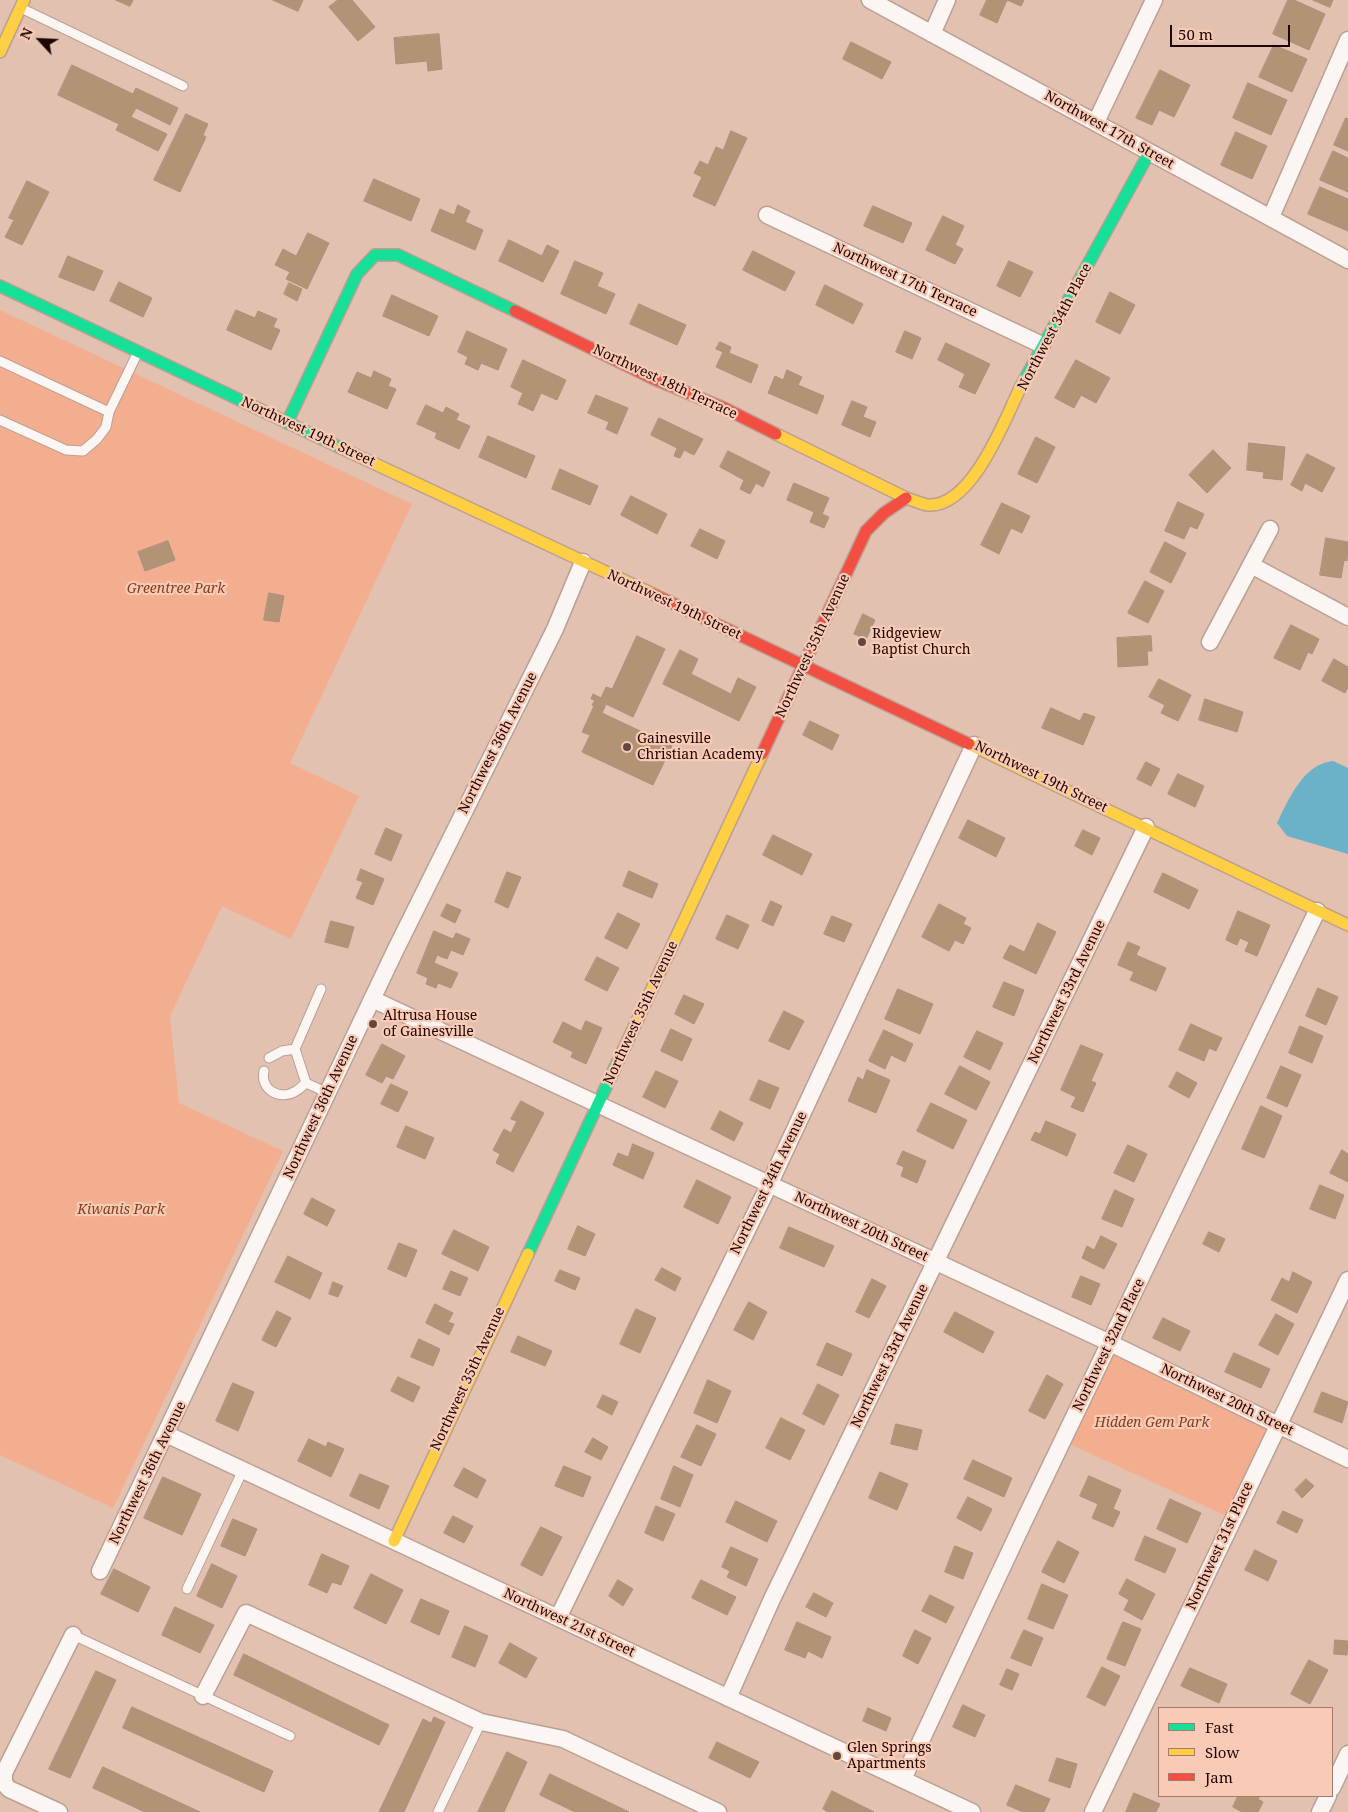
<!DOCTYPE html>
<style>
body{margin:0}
#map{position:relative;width:1348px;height:1812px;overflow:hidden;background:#e2c1b1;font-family:"Noto Serif",serif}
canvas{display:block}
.legend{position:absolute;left:1158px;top:1707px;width:175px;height:90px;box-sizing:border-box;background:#f9cab5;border:1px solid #a17b6d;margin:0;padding:6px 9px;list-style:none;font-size:15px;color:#1e0500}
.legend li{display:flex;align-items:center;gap:10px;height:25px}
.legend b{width:25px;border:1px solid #a17b6d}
.north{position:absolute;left:15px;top:15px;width:50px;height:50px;-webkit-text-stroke:4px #f9cab5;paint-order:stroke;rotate:295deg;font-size:14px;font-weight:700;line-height:20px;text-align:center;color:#1e0500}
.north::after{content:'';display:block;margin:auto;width:18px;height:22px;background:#1e0500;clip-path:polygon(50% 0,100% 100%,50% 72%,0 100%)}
.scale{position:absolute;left:1170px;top:25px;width:120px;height:22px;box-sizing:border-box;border:2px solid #1e0500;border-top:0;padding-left:6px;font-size:15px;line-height:18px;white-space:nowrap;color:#1e0500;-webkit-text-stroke:4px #f9cab5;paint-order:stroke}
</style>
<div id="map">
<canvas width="1348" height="1812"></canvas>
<ul class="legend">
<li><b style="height:6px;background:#16e098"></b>Fast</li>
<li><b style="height:6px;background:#ffcf43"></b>Slow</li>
<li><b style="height:6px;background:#f24e42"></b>Jam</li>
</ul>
<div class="north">N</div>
<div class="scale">50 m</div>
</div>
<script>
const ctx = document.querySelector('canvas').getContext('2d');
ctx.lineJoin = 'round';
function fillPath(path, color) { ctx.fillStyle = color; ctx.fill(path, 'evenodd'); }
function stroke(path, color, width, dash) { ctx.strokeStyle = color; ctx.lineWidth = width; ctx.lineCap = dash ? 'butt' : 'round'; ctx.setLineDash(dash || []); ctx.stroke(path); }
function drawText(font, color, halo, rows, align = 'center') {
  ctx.font = font + ' "Noto Serif",serif'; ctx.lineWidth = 4.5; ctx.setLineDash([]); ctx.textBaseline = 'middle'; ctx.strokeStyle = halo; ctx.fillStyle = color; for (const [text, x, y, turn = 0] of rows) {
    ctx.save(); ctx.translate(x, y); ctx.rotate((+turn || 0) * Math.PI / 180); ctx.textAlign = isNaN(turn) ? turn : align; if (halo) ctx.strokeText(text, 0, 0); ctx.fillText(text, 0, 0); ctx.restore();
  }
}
fillPath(new Path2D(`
 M0 310 412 504 290 763 359 796 291 939 222 906 170 1016 179 1103 283 1151 113 1508 0 1455Z
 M1110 1343 1277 1426 1233 1519 1063 1441Z`), '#f2ae8e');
fillPath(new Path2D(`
 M1333 761 1348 768V854L1287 836 1277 823C1289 799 1303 764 1333 761Z`), '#6bb2c9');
const building = new Path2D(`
 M116 0H133L130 6Z
 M273 0H303L298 11Z
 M338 0H352L375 27 358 41 329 7Z
 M987 0H1024L1021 6 1007 0 997 23 980 15Z
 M1288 0H1294L1325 14 1309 50 1273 34Z
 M1313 0H1333L1330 7Z
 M439 34 442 69 428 71 427 61 396 64 394 38Z
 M851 42 891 62 882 79 843 59Z
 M1274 45 1307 59 1292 92 1259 77Z
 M72 65 133 94 136 88 178 108 170 125 136 108 131 117 167 134 158 151 116 130 119 124 58 95Z
 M1160 70 1190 85 1174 117 1159 110 1152 125 1136 118Z
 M1248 83 1287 100 1271 135 1233 118Z
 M186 114 208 124 203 135 206 137 180 192 154 180Z
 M1346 118 1348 119V151L1334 145Z
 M731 131 747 138 715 206 693 196 702 177 694 173 700 161 708 165 716 147 723 150Z
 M1236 132 1267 146 1252 179 1221 165Z
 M1333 151 1348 158V192L1320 180Z
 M374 179 420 199 411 221 364 201Z
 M27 181 49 192 22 245 5 237 14 220 9 218Z
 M1320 187 1348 199V231L1308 214Z
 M458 205 470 211 465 222 483 230 475 250 431 231 440 209 454 215Z
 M873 206 912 223 903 243 864 226Z
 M943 216 964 226 955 245 963 249 955 264 926 250Z
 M308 233 329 243 307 289 286 279 290 272 275 265 283 249 296 256Z
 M509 240 542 256 547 245 559 251 543 282 499 261Z
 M753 251 795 272 785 291 743 270Z
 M68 256 103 271 94 291 59 277Z
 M575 261 603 273 597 286 615 294 606 314 561 294Z
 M1009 261 1033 272 1020 297 997 286Z
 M119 282 152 298 143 317 110 301Z
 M289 283 302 289 297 301 284 294Z
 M825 285 863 304 853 324 816 305Z
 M1110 292 1135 305 1120 334 1096 322Z
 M392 295 438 316 429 336 383 316Z
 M639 304 686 325 677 345 630 324Z
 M236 310 255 318 258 311 277 319 273 327 280 330 271 350 227 330Z
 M467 331 507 349 498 370 481 363 478 370 465 364 468 357 458 352Z
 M905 331 921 338 912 359 896 352Z
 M720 342 731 347 729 353 758 365 751 383 716 367 723 352 716 349Z
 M946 343 990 364 975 394 959 387 965 374 938 360Z
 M523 360 566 380 557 400 541 393 533 411 518 404 523 393 511 387Z
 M1076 360 1110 378 1096 403 1081 395 1074 408 1055 398Z
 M787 370 802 377 798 385 824 396 817 414 768 393 775 376 783 380Z
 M374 371 391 379 388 386 396 389 387 409 348 392 357 372 371 378Z
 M596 395 628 408 617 434 606 429 609 422 588 413Z
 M852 401 867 407 863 417 876 422 870 437 842 425Z
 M426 405 443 413 446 407 459 414 456 420 470 426 459 449 435 438 437 433 417 424Z
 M659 418 703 439 694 455 684 450 680 458 674 456 677 448 651 435Z
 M488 436 535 456 526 478 479 457Z
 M1036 437 1055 447 1037 483 1018 474Z
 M1249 443 1285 447 1282 480 1263 478 1264 472 1247 470Z
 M1213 450 1231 468 1207 493 1189 475Z
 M728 451 770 472 763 487 756 483 750 494 740 489 744 480 720 467Z
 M1307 454 1335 468 1322 492 1305 483 1302 491 1291 485Z
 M560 469 598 486 590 505 552 489Z
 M794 483 829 498 822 514 829 517 824 528 810 522 814 512 787 500Z
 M631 496 667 514 657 534 621 515Z
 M1178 502 1204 514 1197 529 1190 526 1184 539 1165 531Z
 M1002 503 1030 516 1022 533 1011 528 999 554 981 545Z
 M700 529 725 541 717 559 691 546Z
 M1326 538 1348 542 1347 561 1344 560 1341 578 1320 575Z
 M168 541 175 560 145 571 138 552Z
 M1165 542 1186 553 1171 583 1150 572Z
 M1145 581 1164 591 1148 623 1128 613Z
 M269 593 284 596 279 622 264 620Z
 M863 614 875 620 866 639 854 634Z
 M1291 625 1319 639 1312 654 1308 652 1300 670 1274 658Z
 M637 636 665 649 633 717 606 704 602 713 672 746 653 785 582 752 590 735 582 732 594 706 592 705 595 700 591 699 593 694 601 698 606 687 612 689Z
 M1151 636 1152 651H1147L1148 665 1118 667 1117 638Z
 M680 650 698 659 691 674 731 694 738 678 756 687 739 721 663 684Z
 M1334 659 1348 667V687L1345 693 1322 681Z
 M1159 679 1191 695 1178 721 1161 713 1165 705 1149 697Z
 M1205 699 1243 712 1237 732 1199 720Z
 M1051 708 1080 721 1084 713 1095 717 1083 745 1042 728Z
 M810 721 839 735 832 750 803 735Z
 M1146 762 1160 769 1151 786 1137 779Z
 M1178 774 1204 786 1195 807 1168 794Z
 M968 820 1005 838 996 857 959 838Z
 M386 828 402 835 391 861 375 854Z
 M1083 830 1100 838 1092 855 1075 846Z
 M773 835 812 854 802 875 763 855Z
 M361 869 384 879 373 905 356 898 363 882 357 880Z
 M629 871 658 884 652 898 623 886Z
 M507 872 521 877 508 908 495 902Z
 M1163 873 1198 890 1189 909 1154 892Z
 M771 901 782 906 773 926 762 921Z
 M447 904 461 910 455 923 441 916Z
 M939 904 966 918 963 924 971 928 963 944 955 940 949 951 922 937Z
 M1238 911 1270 925 1257 956 1245 951 1249 942 1240 938 1237 945 1226 940Z
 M618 913 640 924 627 949 605 938Z
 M727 915 749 925 738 949 716 939Z
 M832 916 852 924 844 942 824 934Z
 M331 921 354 927 348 948 325 942Z
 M1038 923 1056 932 1036 974 1003 958 1010 945 1024 952Z
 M434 931 453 939 456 933 470 939 463 955 451 950 447 959 437 955 434 963 458 973 451 988 438 983 436 988 426 984 428 978 417 973Z
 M1128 942 1140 947 1136 955 1166 968 1156 991 1130 980 1134 972 1118 965Z
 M597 957 619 968 607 991 585 980Z
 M1004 982 1024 990 1014 1016 993 1007Z
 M1318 988 1338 997 1326 1025 1306 1016Z
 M898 989 933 1004 920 1034 885 1019Z
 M684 995 704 1004 694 1024 675 1014Z
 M784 1011 804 1021 789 1050 769 1041Z
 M586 1021 602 1028 586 1064 571 1057 573 1052 553 1042 563 1022 581 1031Z
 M1191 1024 1222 1038 1216 1051 1209 1048 1204 1061 1179 1050Z
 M1300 1026 1323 1036 1312 1063 1289 1053Z
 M671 1029 692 1039 682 1061 661 1051Z
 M884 1030 913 1044 905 1062 891 1055 885 1069 869 1061Z
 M977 1031 1003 1043 990 1070 964 1057Z
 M382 1044 405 1056 393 1079 386 1076 382 1083 366 1075Z
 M1081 1045 1103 1054 1091 1081 1096 1083 1083 1112 1071 1107 1076 1097 1061 1090Z
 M960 1066 990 1082 976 1110 945 1094Z
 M1281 1066 1301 1075 1287 1107 1267 1098Z
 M867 1070 890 1080 876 1113 848 1101 858 1077 863 1080Z
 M656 1071 678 1081 665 1108 643 1097Z
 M1177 1072 1197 1083 1189 1098 1169 1087Z
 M759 1080 779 1088 770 1109 750 1100Z
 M391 1084 408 1092 398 1112 381 1104Z
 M521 1101 544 1113 513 1172 496 1163 500 1154 493 1150 504 1129 511 1133 517 1121 511 1119Z
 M931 1103 967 1120 953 1149 917 1131Z
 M1261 1106 1282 1116 1264 1158 1242 1149Z
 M720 1111 743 1123 734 1141 711 1129Z
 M1046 1121 1076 1134 1067 1156 1031 1140 1035 1132 1040 1134Z
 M406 1126 434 1138 425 1159 397 1147Z
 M633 1144 654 1153 643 1179 613 1165 618 1153 628 1157Z
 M1128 1145 1147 1154 1134 1182 1114 1173Z
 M1342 1150 1348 1154V1182L1330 1173Z
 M903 1151 926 1161 917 1183 901 1176 904 1167 897 1164Z
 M697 1180 731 1197 718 1224 684 1207Z
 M1320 1185 1344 1195 1335 1219 1310 1209Z
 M1115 1190 1134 1199 1122 1227 1102 1219Z
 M312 1198 335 1210 327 1226 304 1214Z
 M578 1226 595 1234 585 1256 568 1249Z
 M789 1227 834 1246 824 1267 780 1248Z
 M454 1230 489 1247 478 1271 442 1254Z
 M1209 1232 1225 1239 1219 1252 1203 1244Z
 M1101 1236 1117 1244 1104 1269 1082 1258 1087 1246 1094 1250Z
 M399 1243 417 1250 406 1277 388 1269Z
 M288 1256 322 1273 310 1299 275 1282Z
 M662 1268 681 1278 675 1291 655 1280Z
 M560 1270 580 1278 575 1290 555 1281Z
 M451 1271 468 1278 460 1296 443 1289Z
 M1293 1272 1312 1282 1297 1313 1271 1300 1282 1278 1289 1282Z
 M1081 1276 1100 1284 1091 1305 1072 1297Z
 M872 1279 886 1286 869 1318 856 1312Z
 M333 1282 343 1286 338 1297 329 1294Z
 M749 1302 767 1312 753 1340 734 1330Z
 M435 1304 453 1313 448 1322 454 1324 449 1335 426 1323Z
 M636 1309 656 1318 640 1353 620 1344Z
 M277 1311 291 1318 276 1347 262 1340Z
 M955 1312 994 1332 983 1353 944 1332Z
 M1276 1314 1294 1324 1278 1355 1259 1345Z
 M1163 1318 1190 1331 1180 1351 1153 1338Z
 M518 1336 552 1351 545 1366 511 1352Z
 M419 1339 440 1349 433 1366 411 1357Z
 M827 1343 852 1354 842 1376 817 1365Z
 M1234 1353 1270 1369 1261 1388 1225 1372Z
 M1047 1375 1063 1384 1045 1419 1029 1411Z
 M398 1377 420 1387 413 1402 391 1391Z
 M708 1380 731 1391 717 1423 694 1413Z
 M233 1383 254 1392 238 1431 216 1421Z
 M818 1384 839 1395 824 1425 803 1414Z
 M1322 1392 1348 1402 1342 1423 1314 1412Z
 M603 1395 618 1402 612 1415 597 1407Z
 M781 1418 805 1430 790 1460 766 1448Z
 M896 1424 922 1430 917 1450 891 1444Z
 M697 1425 716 1434 701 1466 681 1457Z
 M593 1438 608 1447 601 1460 585 1452Z
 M309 1439 326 1447 328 1442 344 1449 331 1477 298 1461Z
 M973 1460 1012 1478 1004 1497 964 1479Z
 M564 1466 591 1477 583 1497 555 1486Z
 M674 1466 693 1475 680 1507 661 1499Z
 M464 1468 486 1480 477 1498 454 1486Z
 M880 1472 908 1484 897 1510 869 1498Z
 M360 1474 389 1486 379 1509 350 1496Z
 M1089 1476 1121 1490 1113 1509 1120 1512 1113 1527 1092 1518 1098 1504 1080 1496Z
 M163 1477 201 1494 182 1535 144 1518Z
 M1306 1479 1314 1486 1302 1498 1295 1490Z
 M968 1497 992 1509 981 1531 957 1518Z
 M1170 1499 1201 1513 1187 1543 1157 1529Z
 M736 1501 777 1521 767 1542 726 1522Z
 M656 1506 675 1514 663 1541 645 1533Z
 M1283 1511 1303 1520 1297 1533 1277 1523Z
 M453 1516 473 1526 464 1543 444 1533Z
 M233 1519 257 1529 245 1556 221 1546Z
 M541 1527 562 1537 542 1576 521 1565Z
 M1145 1536 1176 1549 1165 1573 1135 1560Z
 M1058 1541 1079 1552 1064 1583 1042 1572Z
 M955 1546 973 1553 963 1579 945 1572Z
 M731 1547 758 1559 746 1586 727 1577 730 1571 722 1567Z
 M1255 1550 1277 1561 1268 1581 1245 1570Z
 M322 1554 349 1566 341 1585 332 1582 327 1593 309 1585Z
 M212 1564 237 1576 222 1608 197 1596Z
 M114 1569 150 1587 138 1612 101 1594Z
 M371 1574 403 1590 386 1624 354 1608Z
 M1127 1579 1155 1594 1142 1620 1124 1610 1129 1600 1119 1594Z
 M618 1580 633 1589 623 1606 609 1596Z
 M701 1580 736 1597 727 1615 692 1598Z
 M1042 1584 1068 1595 1053 1629 1028 1619Z
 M814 1593 833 1603 826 1617 806 1607Z
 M930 1595 954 1607 946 1623 922 1611Z
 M421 1599 449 1611 439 1635 411 1622Z
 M175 1607 214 1625 200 1653 162 1635Z
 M797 1622 831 1637 822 1658 808 1651 805 1658 785 1650Z
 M1123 1622 1141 1629 1125 1666 1107 1659Z
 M465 1626 488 1636 475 1667 452 1657Z
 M915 1630 931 1638 918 1664 903 1656Z
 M1024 1630 1043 1638 1031 1666 1011 1658Z
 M1335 1640 1348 1641 1347 1655 1334 1654Z
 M510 1643 537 1658 526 1678 499 1663Z
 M244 1654 389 1725 379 1745 234 1675Z
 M1309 1660 1328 1670 1310 1704 1291 1694Z
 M1102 1667 1120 1676 1105 1706 1087 1697Z
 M1190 1668 1227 1684 1219 1703 1181 1686Z
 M1007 1669 1019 1674 1012 1690 1000 1685Z
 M96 1671 116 1680 70 1778 49 1769Z
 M963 1705 985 1715 975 1737 953 1727Z
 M132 1707 273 1771 264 1792 123 1728Z
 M868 1708 891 1718 886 1731 863 1721Z
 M434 1717 445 1722 404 1812H379L423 1719 431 1723Z
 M717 1742 759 1762 750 1778 709 1758Z
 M507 1752 527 1762 504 1812H478Z
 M1057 1758 1077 1764 1070 1788 1049 1781Z
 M103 1767 200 1812H145L93 1788Z
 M550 1774 629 1812H575L540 1795Z
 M1016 1785 1050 1799 1044 1812H1023L1007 1805Z
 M832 1791 874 1812H828L823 1809Z
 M1134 1793 1160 1804 1156 1812H1126Z
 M1238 1796H1260L1258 1799 1263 1802 1258 1812H1242L1233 1807Z`);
fillPath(building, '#b29376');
stroke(building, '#a9907d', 1);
const lane = new Path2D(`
 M23 9 183 86
 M0 361 109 412
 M0 420 66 450 83 451 97 439 106 427 109 412 138 352
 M321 989 295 1049 306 1083 328 1093
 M269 1058 282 1051 295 1049
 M264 1071C260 1090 280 1101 296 1091 300 1089 303 1085 306 1083
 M187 1589 243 1470
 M73 1635 290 1736
 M438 1812 481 1722`);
const street = new Path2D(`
 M870 0 1348 260
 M932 34 947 0
 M1096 122 1154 0
 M767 215 1042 345
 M1271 217 1348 40
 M1251 565 1348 617
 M1210 642 1270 529
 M372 999 1110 1343 1348 1459
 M166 1434 972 1812
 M100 1571 395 951 555 629 583 562
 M558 1618 769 1185 974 745
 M203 1696 246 1613 481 1722 563 1739 718 1812
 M728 1698 772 1599 1146 827
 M903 1779 1024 1521 1317 911
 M1332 1788 1348 1754
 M59 1812 9 1789 4 1783V1773L73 1635
 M1093 1812 1348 1280
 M1320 1812 1328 1796`);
const fast = new Path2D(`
 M0 286 341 448
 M1021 386 1149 153
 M287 423 357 274 375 255H398L515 311
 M528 1254 620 1057`);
const slow = new Path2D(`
 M0 52 24 0
 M776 434 906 498C913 500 921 504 928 505 972 508 1005 419 1021 386
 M341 448 653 594
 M969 744 1348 925
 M620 1057 762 754
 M394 1541 528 1254`);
const jam = new Path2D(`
 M515 311 654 379 724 408 776 434
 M653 594 969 744
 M762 754 866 531 884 513 906 498`);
stroke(lane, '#bb9f92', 11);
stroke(street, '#bb9f92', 19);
stroke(fast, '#bb9f92', 14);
stroke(slow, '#bb9f92', 14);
stroke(jam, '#bb9f92', 14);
stroke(lane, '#fbf6f3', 9);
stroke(street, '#fbf6f3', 16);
stroke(fast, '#16e098', 11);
stroke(slow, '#ffcf43', 11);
stroke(jam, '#f24e42', 11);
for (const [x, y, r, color] of [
 [862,642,5,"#63473e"],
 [627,747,5,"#63473e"],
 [373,1024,5,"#63473e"],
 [837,1756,5,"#63473e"]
]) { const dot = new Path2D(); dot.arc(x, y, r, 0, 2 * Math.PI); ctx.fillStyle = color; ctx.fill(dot); stroke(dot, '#f9cab5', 2); }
drawText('14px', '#1e0500', '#f9cab5', [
 ["Northwest 17th Street",1109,130,29],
 ["Northwest 17th Terrace",905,280,25],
 ["Northwest 34th Place",1055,327,-62],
 ["Northwest 18th Terrace",665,382,25],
 ["Northwest 19th Street",308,432,25],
 ["Northwest 19th Street",674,605,25],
 ["Northwest 35th Avenue",813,646,-65],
 ["Northwest 36th Avenue",498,743,-63],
 ["Northwest 19th Street",1041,777,26],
 ["Northwest 33rd Avenue",1067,992,-64],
 ["Northwest 35th Avenue",641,1013,-65],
 ["Northwest 36th Avenue",321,1107,-65],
 ["Northwest 34th Avenue",769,1183,-64],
 ["Northwest 20th Street",861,1227,25],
 ["Northwest 32nd Place",1109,1345,-64],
 ["Northwest 33rd Avenue",890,1356,-64],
 ["Northwest 35th Avenue",468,1379,-65],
 ["Northwest 20th Street",1227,1400,26],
 ["Northwest 36th Avenue",148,1473,-64],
 ["Northwest 31st Place",1220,1546,-65],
 ["Northwest 21st Street",569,1623,25]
]);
drawText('italic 14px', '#84401e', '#f9cab5', [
 ["Greentree Park",176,589],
 ["Kiwanis Park",121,1210],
 ["Hidden Gem Park",1152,1423]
]);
drawText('14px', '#1e0500', '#f9cab5', [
 ["Ridgeview",872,634],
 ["Baptist Church",872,650],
 ["Gainesville",637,739],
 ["Christian Academy",637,755],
 ["Altrusa House",383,1016],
 ["of Gainesville",383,1032],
 ["Glen Springs",847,1748],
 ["Apartments",847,1764]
], 'left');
</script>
